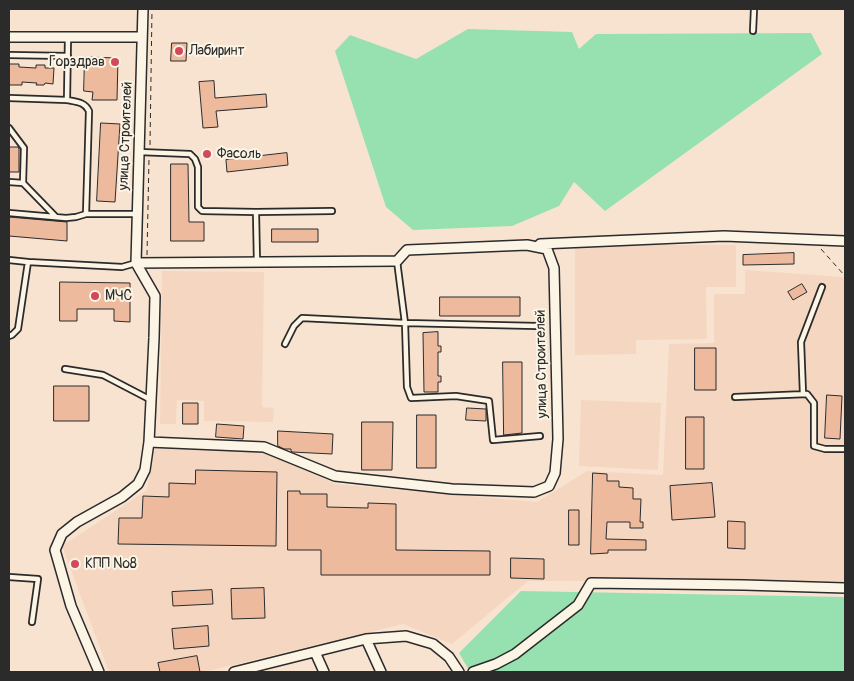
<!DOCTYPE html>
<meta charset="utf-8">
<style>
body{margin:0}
#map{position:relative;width:854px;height:681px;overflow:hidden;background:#f8e3d0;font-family:Pangolin,sans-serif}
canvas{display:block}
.frame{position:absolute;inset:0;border:10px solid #2b2b2b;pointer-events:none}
</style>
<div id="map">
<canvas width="854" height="681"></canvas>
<div class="frame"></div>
</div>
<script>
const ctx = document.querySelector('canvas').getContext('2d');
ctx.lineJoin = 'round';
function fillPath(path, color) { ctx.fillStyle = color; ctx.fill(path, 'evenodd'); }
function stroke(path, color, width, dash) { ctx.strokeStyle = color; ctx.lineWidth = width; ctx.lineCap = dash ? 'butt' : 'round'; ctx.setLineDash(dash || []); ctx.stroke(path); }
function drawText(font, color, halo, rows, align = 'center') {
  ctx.font = font + ' Pangolin,sans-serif'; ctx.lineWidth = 4; ctx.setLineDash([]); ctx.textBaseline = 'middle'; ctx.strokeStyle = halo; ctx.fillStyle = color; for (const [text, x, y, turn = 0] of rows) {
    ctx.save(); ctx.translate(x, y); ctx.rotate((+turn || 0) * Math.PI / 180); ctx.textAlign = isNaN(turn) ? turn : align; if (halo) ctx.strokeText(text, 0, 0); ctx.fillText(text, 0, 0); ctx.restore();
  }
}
fillPath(new Path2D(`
 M575 245H736V287H706L707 339 636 340V354L575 355Z
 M745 270 843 277 845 284V581H528L452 644 403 624 204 672H109L62 546 147 490 155 446 264 453 336 484 537 502 587 471 663 475 669 344 714 343V294H745Z
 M162 271 264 272 262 407 274 408 273 422 204 421V401L177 400 176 424H160Z
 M581 400 661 403 658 470 579 466Z`), '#f5d7c1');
fillPath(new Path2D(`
 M468 29 572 32 579 49 596 34 811 33 822 54 605 211 574 182 559 206 512 226 413 230 386 207 335 51 350 35 416 59Z
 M521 591 845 597V672H470L459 653Z`), '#97e1b0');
const building = new Path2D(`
 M172 43H187L186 61H171Z
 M85 57 118 58 117 100H92L93 92 84 91Z
 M9 64H19V67L36 68V65H45V68H54L53 84 45 83 44 85H36L37 83 22 82V85H9Z
 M214 81 215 98 266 94 267 107 216 111 218 127 203 128 199 82Z
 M101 123 120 124 115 202 97 201Z
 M9 147H18L19 149V172H9Z
 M287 153 288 165 227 172 226 160Z
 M171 164H188L189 222H204V241H171Z
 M9 217 67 222V241L9 236Z
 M272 229H318V242H272Z
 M794 253V264L743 265V255Z
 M60 282 130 283V322L114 321V309H77V321H60Z
 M802 284 807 292 793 300 788 292Z
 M440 297H520V316H440Z
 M438 332V346H441V352H438V376H441V382H438V392H424L423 333Z
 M695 348H716V390H695Z
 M503 362H522V433L504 435Z
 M54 386H89V421H54Z
 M827 395 842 396 840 439 825 438Z
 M183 403H198V424H183Z
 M467 408 486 409V421L466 420Z
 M417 415H436V468H417Z
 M686 417H704V469H686Z
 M362 422H393L392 470H362Z
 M217 424 244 426 243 439 216 437Z
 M278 431 333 434 332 454 292 452 291 451V449H284L278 446Z
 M196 470 277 472 276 546 118 544 119 518H142L143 496 169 497V483L195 484Z
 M593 473 607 474V481H619V487L633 488V499H641L640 522H643V528H630V522H607L606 539 646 540V550H608V553L591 554Z
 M712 483 715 517 672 520 670 486Z
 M288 491H300V494H327V507L368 508V503L396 504V550L490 551V575H321V550H288Z
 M569 510H579V545H569Z
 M728 521 745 522V549L728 548Z
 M511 558 544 559V579L511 578Z
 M264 588 265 618 232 619 231 589Z
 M212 590 213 604 173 606 172 592Z
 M208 626 209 646 174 649 172 629Z
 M197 656 200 672H160L158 663Z`);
fillPath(building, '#edba9e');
stroke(building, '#2b2b2b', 1);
const lane = new Path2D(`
 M753 31 754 9
 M9 55 68 56
 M9 98 67 100 68 37
 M67 100C77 102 85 102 89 111L86 214
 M9 128 24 148 23 183 56 217
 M139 152 190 154 195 159 198 167V207L202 211 256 212 332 211
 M9 182 23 183
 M256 212 257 263
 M9 213 66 218 76 217 86 214H137
 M9 260 28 262 122 267 136 263
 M397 261 405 323 407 387 411 398 456 396 489 401 493 440 540 436
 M9 336 12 335 18 329 28 262
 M285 344 294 326 302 318 405 323 537 326
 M65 369 103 375 151 400
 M803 394 801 342 822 287
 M735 397 807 394 814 403V446L825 449H845
 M9 577 38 579 32 622`);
const street = new Path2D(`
 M9 37H142
 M540 244 724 236 845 241
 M136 263 397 261 407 250 527 245 547 249 554 268 558 439 555 473 549 486 534 492 452 489 335 476 264 447 149 442
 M366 639 381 672
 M315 652 324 672
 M99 672 71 606 55 550 62 534 77 522 122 497 138 484 145 470 149 442 154 338 155 296 136 263 143 9
 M234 672 366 639 406 636 433 644 449 657 459 672
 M473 672 496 664 515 654 578 605 591 583 744 585 845 588`);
stroke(lane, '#2b2b2b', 8);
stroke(street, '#2b2b2b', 12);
stroke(new Path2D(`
 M150 145 152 9
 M821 249 845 276
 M147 255 149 159`), '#2b2b2b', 1, [5, 4]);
stroke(lane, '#fcf5e5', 4.5);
stroke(street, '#fcf5e5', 9);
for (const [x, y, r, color] of [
 [179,51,5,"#d1495b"],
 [115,62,5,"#d1495b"],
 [207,154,5,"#d1495b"],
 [95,296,5,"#d1495b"],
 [75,564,5,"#d1495b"]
]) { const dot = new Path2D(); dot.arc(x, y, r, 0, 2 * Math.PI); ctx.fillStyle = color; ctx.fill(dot); stroke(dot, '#fcf5e5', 2); }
drawText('14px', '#2b2b2b', '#fcf5e5', [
 ["Лабиринт",189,51],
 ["Горздрав",105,62,"right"],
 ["Фасоль",217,154],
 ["МЧС",105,296],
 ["КПП №8",85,564]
], 'left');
drawText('14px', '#2b2b2b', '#fcf5e5', [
 ["улица Строителей",126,136,-88],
 ["улица Строителей",542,364,-91]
]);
</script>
